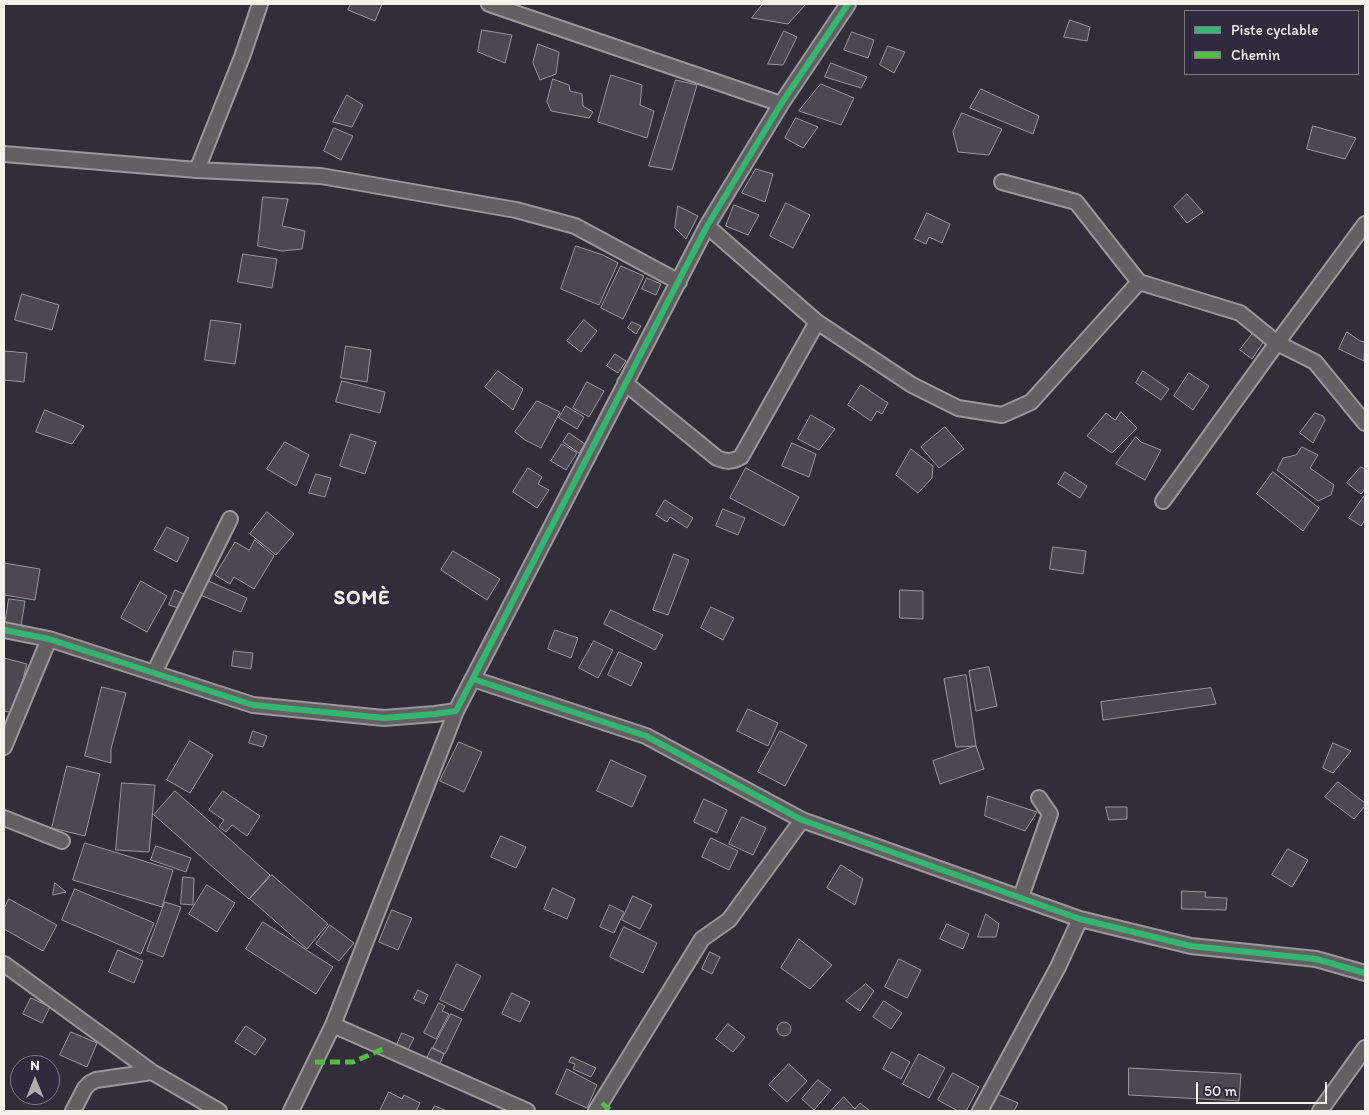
<!DOCTYPE html>
<meta charset="utf-8">
<style>
body{margin:0}
#map{position:relative;width:1369px;height:1115px;overflow:hidden;background:#312e39;font-family:Itim,sans-serif}
canvas{display:block}
.frame{position:absolute;inset:0;border:5px solid #f4f1e8;pointer-events:none}
.legend{position:absolute;left:1184px;top:10px;width:175px;height:65px;box-sizing:border-box;background:#2f2a3d;border:1px solid #7e7a81;margin:0;padding:6px 9px;list-style:none;font-size:15px;color:#f4f1e8}
.legend li{display:flex;align-items:center;gap:10px;height:25px}
.legend b{width:25px;border:1px solid #7e7a81}
.north{position:absolute;left:10px;top:1055px;width:50px;height:50px;box-sizing:border-box;background:#2f2a3d;border:1px solid #7e7a81;border-radius:50%;rotate:0deg;font-size:14px;font-weight:700;line-height:20px;text-align:center;color:#f4f1e8}
.north::after{content:'';display:block;margin:auto;width:18px;height:22px;background:#b0adab;clip-path:polygon(50% 0,100% 100%,50% 72%,0 100%)}
.scale{position:absolute;left:1196px;top:1082px;width:131px;height:22px;box-sizing:border-box;border:2px solid #f4f1e8;border-top:0;padding-left:6px;font-size:15px;line-height:18px;white-space:nowrap;color:#f4f1e8;-webkit-text-stroke:4px #2f2a3d;paint-order:stroke}
</style>
<div id="map">
<canvas width="1369" height="1115"></canvas>
<div class="frame"></div>
<ul class="legend">
<li><b style="height:6px;background:#33b770"></b>Piste cyclable</li>
<li><b style="height:6px;background:#58b947"></b>Chemin</li>
</ul>
<div class="north">N</div>
<div class="scale">50 m</div>
</div>
<script>
const ctx = document.querySelector('canvas').getContext('2d');
ctx.lineJoin = 'round';
function fillPath(path, color) { ctx.fillStyle = color; ctx.fill(path, 'evenodd'); }
function stroke(path, color, width, dash) { ctx.strokeStyle = color; ctx.lineWidth = width; ctx.lineCap = dash ? 'butt' : 'round'; ctx.setLineDash(dash || []); ctx.stroke(path); }
function drawText(font, color, halo, rows, align = 'center') {
  ctx.font = font + ' Itim,sans-serif'; ctx.lineWidth = 4.5; ctx.setLineDash([]); ctx.textBaseline = 'middle'; ctx.strokeStyle = halo; ctx.fillStyle = color; for (const [text, x, y, turn = 0] of rows) {
    ctx.save(); ctx.translate(x, y); ctx.rotate((+turn || 0) * Math.PI / 180); ctx.textAlign = isNaN(turn) ? turn : align; if (halo) ctx.strokeText(text, 0, 0); ctx.fillText(text, 0, 0); ctx.restore();
  }
}
const building = new Path2D(`
 M351 4H382L375 21 348 10Z
 M763 4H806L788 24 752 18Z
 M1070 20 1090 27 1087 41 1064 37Z
 M482 30 512 35 505 63 478 52Z
 M784 31 797 37 783 65 768 64Z
 M852 32 874 40 868 58 844 50Z
 M538 44 559 52 556 74 540 80 533 63Z
 M888 46 905 52 894 73 880 65Z
 M831 63 867 77 861 88 825 77Z
 M611 75 642 85 640 105 654 111 647 138 598 122Z
 M553 79 569 85 570 91 582 94 583 106 593 112 589 118 551 111 547 102Z
 M676 80 697 85 672 170 649 166Z
 M821 84 854 98 841 125 799 111Z
 M981 89 1039 116 1033 134 970 108Z
 M347 95 363 105 352 127 333 122Z
 M962 113 1002 129 989 155 958 152 953 132Z
 M796 118 818 127 803 148 785 138Z
 M1313 126 1356 138 1345 159 1307 149Z
 M334 128 353 136 341 160 324 151Z
 M756 169 773 174 765 202 742 193Z
 M1187 194 1203 212 1187 223 1174 207Z
 M263 197 288 199 282 226 305 231 302 249 282 251 258 246Z
 M786 203 810 215 793 248 770 236Z
 M734 205 759 215 748 235 726 226Z
 M678 206 698 216 686 239 675 228Z
 M927 213 950 224 942 243 929 237 926 244 915 239Z
 M576 246 603 255 618 263 599 305 561 289Z
 M243 254 277 259 272 288 238 282Z
 M621 266 644 276 623 319 601 308Z
 M647 278 661 284 656 295 642 289Z
 M22 294 59 305 52 330 15 320Z
 M211 320 241 324 235 364 205 360Z
 M584 320 597 331 581 352 567 341Z
 M632 322 641 326 636 334 628 328Z
 M1254 332 1266 338 1252 359 1240 350Z
 M1347 332 1360 341 1365 342 1364 361 1339 349Z
 M346 346 371 350 367 382 341 378Z
 M4 351 27 353 24 382 4 380Z
 M615 354 626 361 618 373 607 366Z
 M498 371 523 389 513 410 485 387Z
 M1143 371 1169 389 1161 400 1136 383Z
 M1189 373 1209 386 1193 410 1174 396Z
 M342 381 385 392 380 413 336 402Z
 M587 382 604 391 589 417 573 408Z
 M861 385 888 403 882 414 877 411 871 421 848 405Z
 M537 401 560 412 541 448 525 440 515 432Z
 M566 406 584 417 577 429 559 418Z
 M45 410 84 426 72 444 36 432Z
 M1121 412 1137 428 1112 453 1087 436 1106 413 1115 420Z
 M1315 413 1323 416 1325 420 1313 443 1300 433Z
 M811 415 835 429 819 450 798 439Z
 M945 427 964 449 939 468 921 447Z
 M569 433 585 444 579 453 563 442Z
 M351 434 376 442 365 474 340 466Z
 M1136 437 1141 442 1161 450 1145 480 1116 464Z
 M285 442 309 455 296 486 267 469Z
 M792 443 816 454 809 477 782 466Z
 M562 444 577 453 566 470 551 461Z
 M1302 447 1318 455 1310 468 1334 485 1331 495 1318 501 1277 470 1283 458 1296 455Z
 M911 449 933 466 932 478 918 493 896 475Z
 M1361 467 1365 469V489L1361 494 1347 483Z
 M528 468 542 477 538 484 549 490 537 508 513 492Z
 M746 468 799 497 784 526 730 498Z
 M1065 472 1087 486 1080 498 1058 484Z
 M1273 472 1319 508 1303 531 1257 494Z
 M316 474 331 478 325 497 309 493Z
 M1365 495V520L1361 526 1349 518Z
 M665 500 693 518 687 528 670 517 667 522 656 515Z
 M723 509 745 518 738 535 716 526Z
 M267 512 294 534 276 555 250 534Z
 M167 527 189 538 177 562 154 550Z
 M255 540 274 556 254 589 234 577 230 584 215 575 235 542 249 550Z
 M1053 547 1086 551 1083 574 1050 569Z
 M453 551 500 579 487 600 441 570Z
 M674 554 689 560 668 615 653 610Z
 M4 563 40 569 35 600 4 595Z
 M204 579 247 598 241 612 198 594Z
 M141 581 167 596 147 632 121 618Z
 M175 590 184 594 178 608 169 605Z
 M900 590 923 591V619L900 618Z
 M9 599 25 601 21 626 5 624Z
 M711 607 734 618 723 640 701 628Z
 M611 610 663 635 655 650 604 624Z
 M555 630 578 638 571 658 548 649Z
 M594 641 613 650 598 678 579 668Z
 M234 651 253 653 251 669 232 666Z
 M619 652 642 663 631 686 608 675Z
 M4 658 27 664 14 713 4 711Z
 M989 667 997 706 976 711 969 671Z
 M966 675 976 746 956 747 944 679Z
 M102 687 126 693 111 749V763L85 756Z
 M1211 688 1216 704 1103 720 1101 702Z
 M748 709 778 723 768 746 737 731Z
 M253 731 267 736 263 747 249 743Z
 M780 731 807 745 785 786 758 772Z
 M190 741 213 755 190 793 167 780Z
 M459 742 482 752 464 792 440 781Z
 M1333 743 1351 751 1333 773 1323 768Z
 M976 746 984 769 940 784 933 761Z
 M611 760 646 776 632 807 597 791Z
 M67 766 100 774 85 836 52 828Z
 M1338 782 1365 803V806L1354 819 1325 797Z
 M122 783 155 785 149 852 116 850Z
 M175 791 270 875 249 899 154 815Z
 M223 791 260 816 247 836 232 825 226 832 219 827 224 820 209 810Z
 M988 796 1037 812 1025 831 985 816Z
 M704 799 727 810 717 833 694 822Z
 M1106 807H1127V819L1109 820Z
 M742 817 766 828 753 855 729 844Z
 M501 836 526 847 516 868 491 857Z
 M711 838 738 851 729 870 702 857Z
 M85 843 173 870 162 907 73 880Z
 M156 846 191 858 186 872 151 860Z
 M1288 849 1308 860 1292 887 1272 875Z
 M841 865 863 879 855 905 827 888Z
 M272 875 328 924 307 949 250 899Z
 M183 877 194 878 193 905 181 904Z
 M55 883 66 892 53 895Z
 M207 885 235 903 217 932 189 914Z
 M553 888 575 899 567 919 544 909Z
 M75 889 154 923 141 954 62 920Z
 M1182 891 1206 892 1205 897 1227 898 1226 910 1182 909Z
 M633 896 652 905 640 929 622 920Z
 M9 899 57 925 43 951 4 929V909Z
 M165 902 181 907 163 957 147 951Z
 M610 905 624 912 614 933 600 927Z
 M392 910 412 918 398 950 379 942Z
 M986 914 999 924 996 937H978Z
 M263 922 333 967 316 994 246 949Z
 M947 924 969 934 963 949 940 939Z
 M330 925 354 943 339 961 316 944Z
 M624 927 657 943 643 973 610 957Z
 M799 939 832 965 810 989 781 968Z
 M118 950 143 961 134 983 109 972Z
 M710 952 720 957 712 974 702 969Z
 M899 959 921 970 907 998 885 987Z
 M457 964 481 976 463 1011 440 1000Z
 M866 984 874 991 860 1011 846 1001Z
 M418 990 428 995 424 1004 414 999Z
 M512 993 530 1002 520 1022 502 1014Z
 M31 998 50 1007 42 1023 23 1014Z
 M884 1001 902 1013 891 1029 873 1017Z
 M439 1003 445 1006 442 1011 449 1014 436 1039 424 1033Z
 M451 1014 462 1019 445 1054 433 1048Z
 M777 1029a7 7 0 1 1 14 0a7 7 0 1 1-14 0Z
 M728 1024 745 1037 733 1052 716 1039Z
 M246 1026 266 1039 255 1055 235 1042Z
 M71 1032 97 1043 87 1067 60 1055Z
 M402 1033 414 1038 407 1052 396 1047Z
 M432 1048 444 1054 438 1068 425 1062Z
 M892 1052 910 1062 901 1079 883 1069Z
 M919 1054 945 1068 929 1098 903 1084Z
 M572 1057 596 1068 591 1077 573 1069 575 1064 569 1062Z
 M789 1064 807 1081 787 1102 769 1085Z
 M1129 1068 1241 1074 1239 1101 1129 1095Z
 M567 1069 597 1085 587 1108 556 1094Z
 M953 1073 979 1087 966 1111H958L938 1100Z
 M818 1080 831 1090 814 1110 802 1099Z
 M389 1092 402 1099 404 1095 420 1103 416 1111H380Z
 M995 1093 1018 1103 1014 1111H985Z
 M844 1097 855 1109 860 1103 870 1111H831Z
 M435 1106 447 1111H432Z`);
fillPath(building, '#4c4751');
stroke(building, '#9a989b', 1);
const street = new Path2D(`
 M489 4 781 104
 M4 154 197 170 321 176 516 210 575 226 679 282
 M197 170 242 57 260 4
 M1002 182 1076 202 1139 282 1240 313 1277 343 1315 362 1365 423
 M707 226 817 322 912 385 958 408 1002 415 1031 402 1139 282
 M625 383 717 458C727 462 732 462 741 457L817 322
 M1163 501 1277 343 1365 224
 M4 630 49 639 253 705 384 718 435 714 456 711 707 226 781 104 848 4
 M154 673 230 519
 M473 679 646 736 802 820 1080 919 1191 946 1316 959 1365 973
 M4 747 49 639
 M4 818 62 841
 M1021 897 1050 814 1039 798
 M4 964 152 1072 219 1111
 M333 1025 527 1111
 M73 1111 85 1088 90 1083 96 1080 152 1072
 M291 1111 333 1025 456 711
 M596 1111 702 939 729 920 802 820
 M980 1111 1058 967 1080 919
 M1320 1111 1365 1048`);
stroke(street, '#9a989b', 18);
stroke(street, '#626063', 14);
stroke(new Path2D(`
 M315 1062H353L385 1048
 M602 1103 611 1111`), '#58b947', 5, [10, 5]);
stroke(new Path2D(`
 M4 630 49 639 253 705 384 718 435 714 456 711 707 226 781 104 848 4
 M473 679 646 736 802 820 1080 919 1191 946 1316 959 1365 973`), '#33b770', 6);
ctx.letterSpacing = '1px';
drawText('bold 20px', '#f4f1e8', '#2f2a3d', [
 ["SOMÈ",362,599]
]);
ctx.letterSpacing = '0px';
</script>
